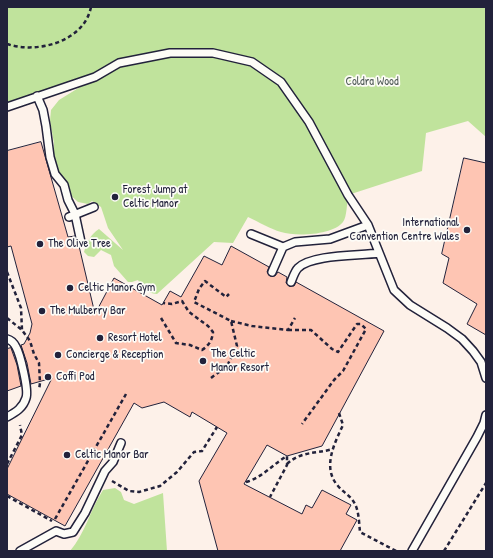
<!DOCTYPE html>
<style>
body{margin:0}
#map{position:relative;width:493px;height:558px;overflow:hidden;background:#fdf1e9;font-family:"Patrick Hand",sans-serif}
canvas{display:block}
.frame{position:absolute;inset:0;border:8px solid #22223b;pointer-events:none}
</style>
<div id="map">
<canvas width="493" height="558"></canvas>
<div class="frame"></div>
</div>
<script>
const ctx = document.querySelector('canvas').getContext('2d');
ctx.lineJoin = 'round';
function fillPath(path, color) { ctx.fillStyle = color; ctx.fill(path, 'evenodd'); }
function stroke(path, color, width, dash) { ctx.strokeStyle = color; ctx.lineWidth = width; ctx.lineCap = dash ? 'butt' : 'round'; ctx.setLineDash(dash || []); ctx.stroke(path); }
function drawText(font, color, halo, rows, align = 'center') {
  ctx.font = font + ' "Patrick Hand",sans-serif'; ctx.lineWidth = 3.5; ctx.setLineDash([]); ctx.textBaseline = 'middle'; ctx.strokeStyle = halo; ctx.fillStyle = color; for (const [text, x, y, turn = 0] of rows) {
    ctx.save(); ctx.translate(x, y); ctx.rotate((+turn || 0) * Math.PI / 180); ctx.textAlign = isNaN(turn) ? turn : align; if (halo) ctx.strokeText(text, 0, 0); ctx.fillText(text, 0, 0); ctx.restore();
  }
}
fillPath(new Path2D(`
 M7 7H486V137L468 121 426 133 422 171 348 195C347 202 347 217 343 222 333 235 296 237 281 232 270 229 259 222 248 217L233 243 214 242 157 294C147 293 142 289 138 280L132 282H128L114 266 111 255 101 250 94 257 88 256 84 252C86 243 91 234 99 229L123 250 108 228 101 207 92 201 88 204 78 202 67 192 53 164 54 143 50 121 51 110 59 100 93 79 30 98 7 103Z
 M115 488 121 492 124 500 134 504 163 493 167 551H70C85 534 90 510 103 490Z`), '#c0e39c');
const building = new Path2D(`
 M41 142 68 237 75 236 76 243 79 246 95 314 114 278 162 305 170 291 181 297 204 256 222 265 231 246 269 267 267 272 270 276H275L278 272 287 277 286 283 289 286H294L296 282 384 331 322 446 287 456 267 445 244 484 302 514 306 505 312 508 322 490 351 505 346 514 357 520 340 551H218L199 481 227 433 192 412 190 417 164 402 142 408 134 403 65 526 7 494V469L52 378 31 384 27 363 21 345 24 344 30 333 32 324 11 246 7 247V151Z
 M464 158 486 163V335L467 324 477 304 443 283 449 258 442 254Z
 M11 348 17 365 21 386 7 391V349Z`);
fillPath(building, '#fec5b3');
stroke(building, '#22223b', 1);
const lane = new Path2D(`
 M37 96 43 110 46 126 50 157 55 174 64 185 68 200 75 214 81 242
 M7 107 95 77 119 63 170 53H213L252 62 281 82 309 122 348 195 368 225 394 290 410 305 447 328 462 339 473 351 481 362 486 378
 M69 217 94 207
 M251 234 283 247
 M272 272 283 247 295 242 330 239 368 225
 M291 282C293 277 295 271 298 268 312 254 360 256 379 253
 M7 339C11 340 14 343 16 347 20 354 29 390 26 398 23 408 16 412 7 417
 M20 551 56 531 64 534 73 532 85 513 105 471 113 462 121 443
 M412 551 477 437 484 423 486 415`);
stroke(lane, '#22223b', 10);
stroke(new Path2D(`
 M7 44C37 54 84 42 91 7
 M7 272 21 308 22 330
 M7 318 22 330 30 341 34 354 39 363 40 383 39 390
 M161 318 176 343 190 345 202 350C209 345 212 341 213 332L208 326 189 312 182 301 172 304 163 303
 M231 321 252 326 288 330 295 318
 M288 330H311L332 349 338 352 357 324H361L366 329 343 371 334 380 302 424
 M211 378 227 366 237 346 231 321 194 302 199 289 205 281 226 297 229 294
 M339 413 343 425C334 444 322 468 338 486 344 493 351 496 355 504 359 512 359 523 360 532L396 551
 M7 464 22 435 20 425
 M287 464C301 451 315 454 333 449
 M112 481 129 491 139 492 160 486 177 472 194 452 202 451 217 427
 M246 482C262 478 273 464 287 456V465L270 497
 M7 496 52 521
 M55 519 126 394
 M444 551 486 483`), '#22223b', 2.5, [4, 3]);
stroke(lane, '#fdfcf7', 7);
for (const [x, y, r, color] of [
 [115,197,4,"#22223b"],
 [467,230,4,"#22223b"],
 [40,244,4,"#22223b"],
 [70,288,4,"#22223b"],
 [42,311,4,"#22223b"],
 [100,338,4,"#22223b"],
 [58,355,4,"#22223b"],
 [203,361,4,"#22223b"],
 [48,377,4,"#22223b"],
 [67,455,4,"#22223b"]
]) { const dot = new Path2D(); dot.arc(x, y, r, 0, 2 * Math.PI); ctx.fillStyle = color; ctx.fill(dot); stroke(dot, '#fdfcf7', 1.5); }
drawText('12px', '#515c58', '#fdfcf7', [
 ["Coldra Wood",372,82]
]);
drawText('12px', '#22223b', '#fdfcf7', [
 ["Forest Jump at",123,190],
 ["Celtic Manor",123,204],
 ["International",459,223,"right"],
 ["Convention Centre Wales",459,237,"right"],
 ["The Olive Tree",48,244],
 ["Celtic Manor Gym",78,288],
 ["The Mulberry Bar",50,311],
 ["Resort Hotel",108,338],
 ["The Celtic",211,354],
 ["Manor Resort",211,368],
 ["Concierge & Reception",66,355],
 ["Coffi Pod",56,377],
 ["Celtic Manor Bar",75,455]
], 'left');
</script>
